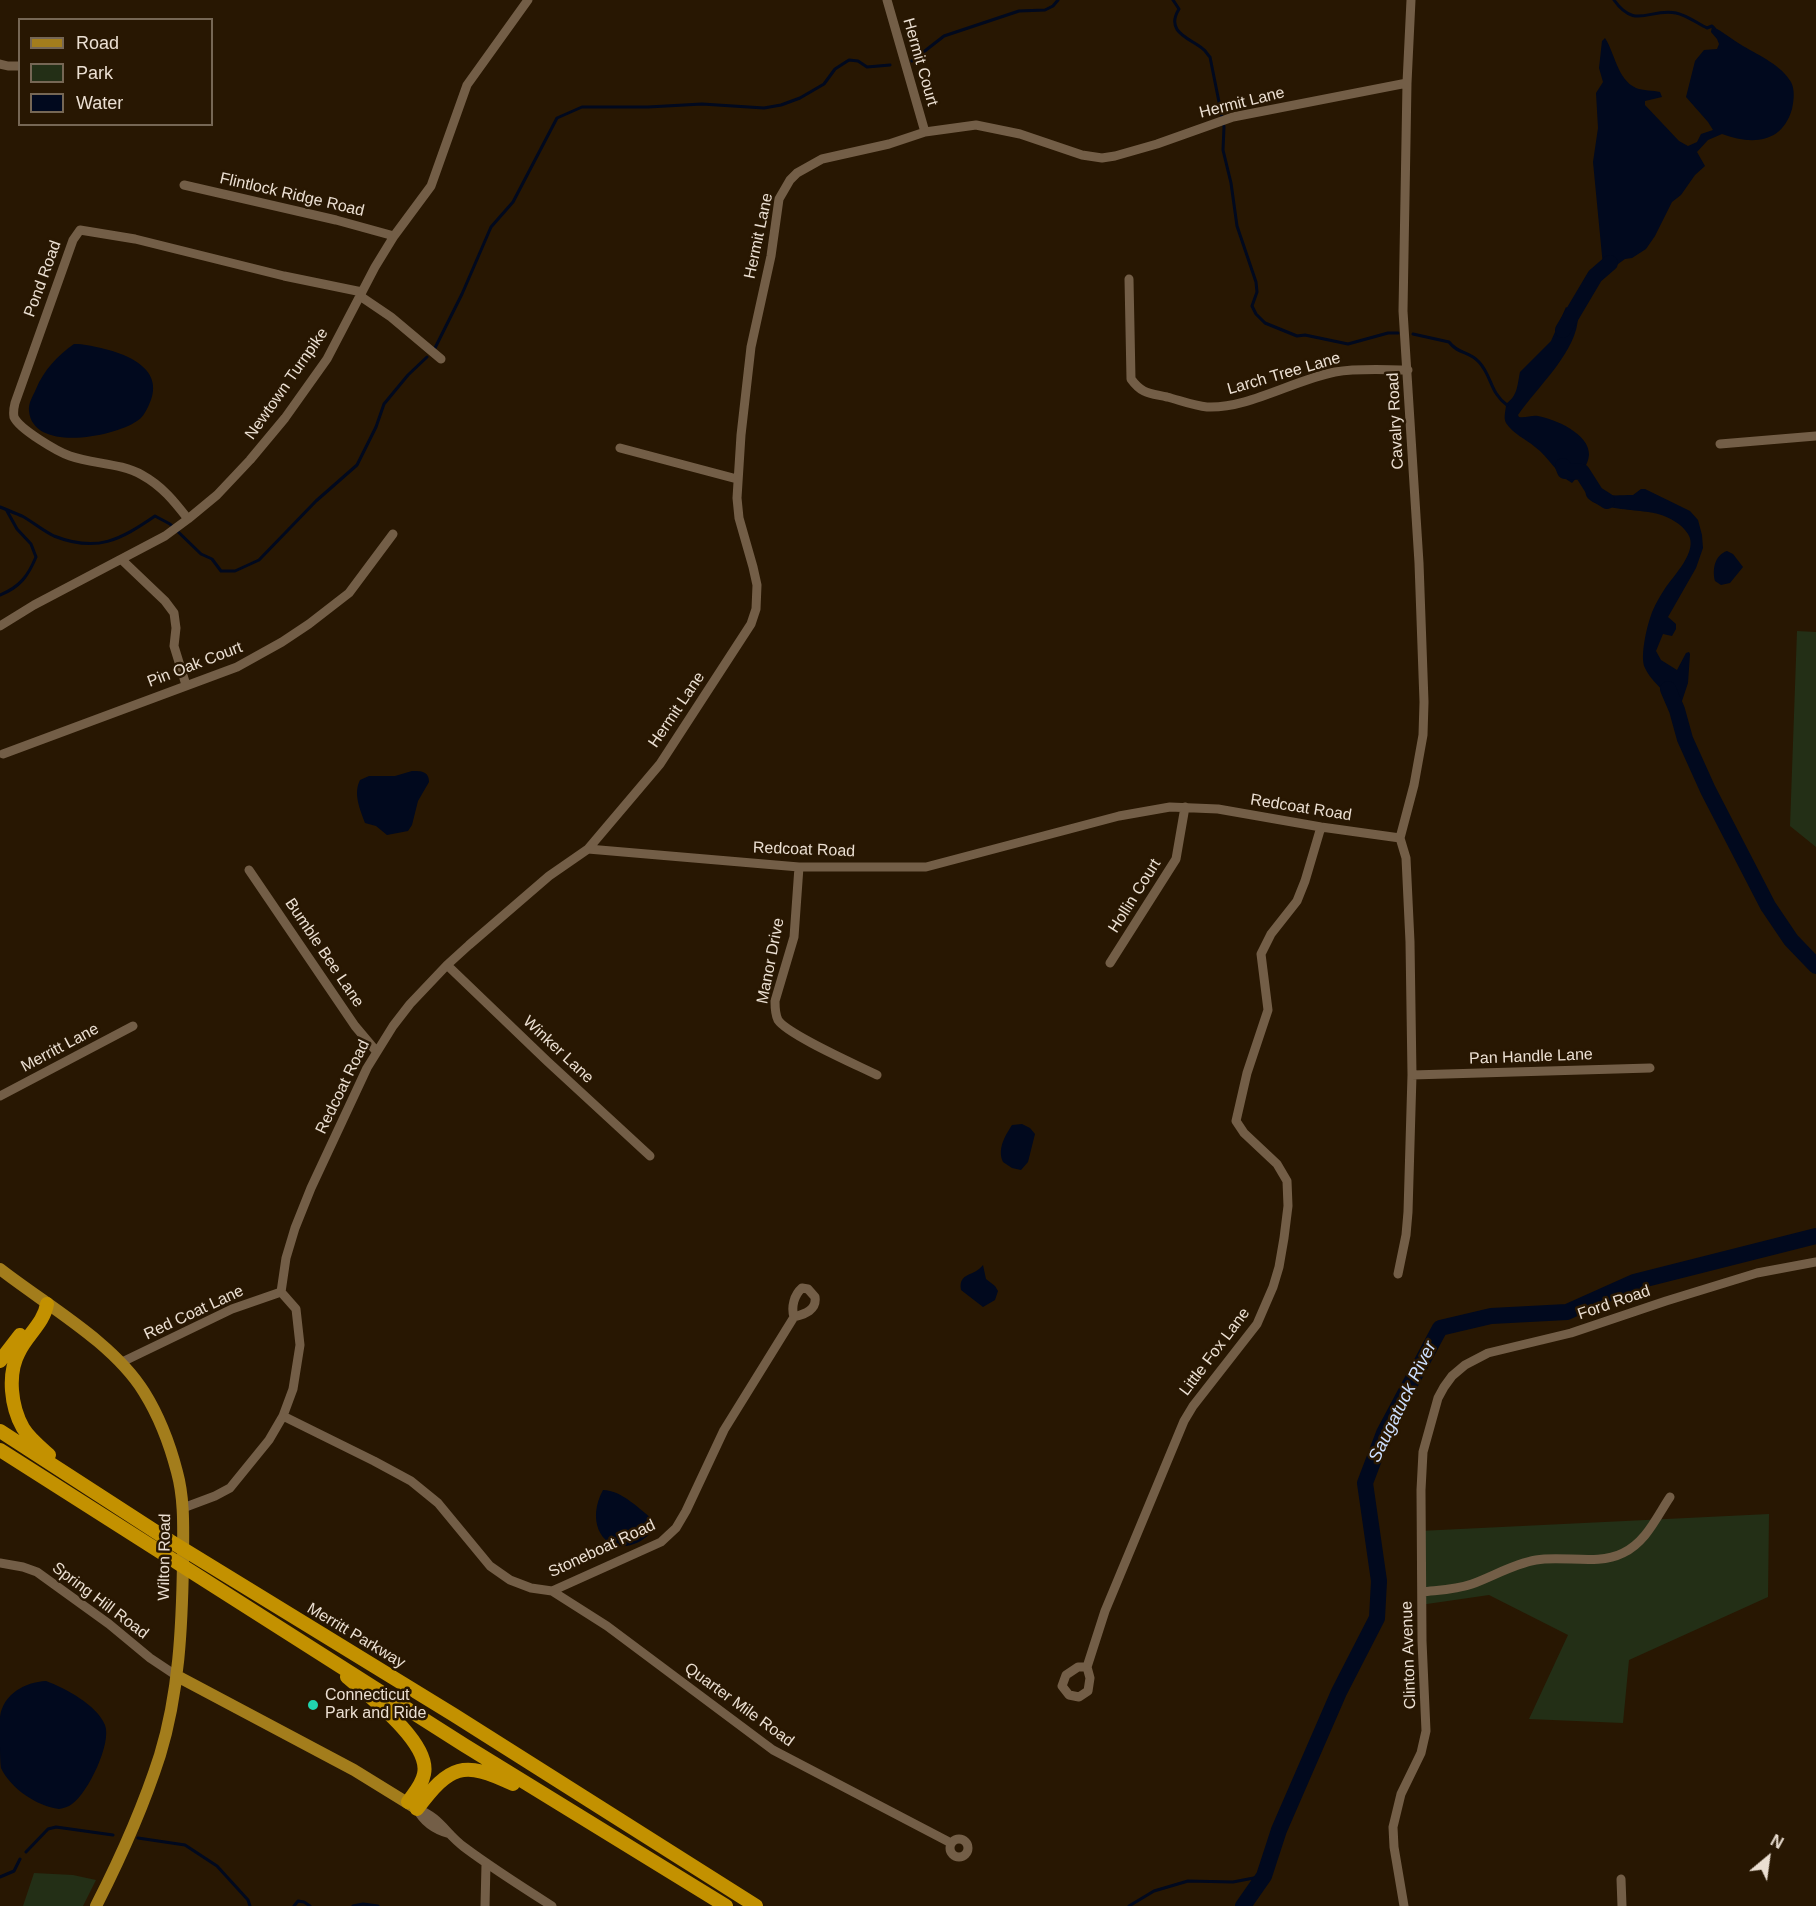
<!DOCTYPE html>
<style>
body{margin:0}
#map{position:relative;width:1816px;height:1906px;overflow:hidden;background:#281702;font-family:Arial,sans-serif}
canvas{display:block}
.legend{position:absolute;left:18px;top:18px;width:195px;height:108px;box-sizing:border-box;background:#281702;border:2px solid #766755;margin:0;padding:8px 10px;list-style:none;font-size:18px;color:#ebdfd2}
.legend li{display:flex;align-items:center;gap:12px;height:30px}
.legend b{width:30px;border:2px solid #766755}
.north{position:absolute;left:1738px;top:1828px;width:60px;height:60px;-webkit-text-stroke:4px #281702;paint-order:stroke;rotate:29deg;font-size:16px;font-weight:700;line-height:24px;text-align:center;color:#ebdfd2}
.north::after{content:'';display:block;margin:auto;width:21px;height:27px;background:#ebdfd2;clip-path:polygon(50% 0,100% 100%,50% 72%,0 100%)}
</style>
<div id="map">
<canvas width="1816" height="1906"></canvas>
<ul class="legend">
<li><b style="height:8px;background:#a37d1c"></b>Road</li>
<li><b style="height:16px;background:#232f16"></b>Park</li>
<li><b style="height:16px;background:#01091e"></b>Water</li>
</ul>
<div class="north">N</div>
</div>
<script>
const ctx = document.querySelector('canvas').getContext('2d');
ctx.lineJoin = 'round';
function fillPath(path, color) { ctx.fillStyle = color; ctx.fill(path, 'evenodd'); }
function stroke(path, color, width, dash) { ctx.strokeStyle = color; ctx.lineWidth = width; ctx.lineCap = dash ? 'butt' : 'round'; ctx.setLineDash(dash || []); ctx.stroke(path); }
function drawText(font, color, halo, rows, align = 'center') {
  ctx.font = font + ' Arial,sans-serif'; ctx.lineWidth = 5; ctx.setLineDash([]); ctx.textBaseline = 'middle'; ctx.strokeStyle = halo; ctx.fillStyle = color; for (const [text, x, y, turn = 0] of rows) {
    ctx.save(); ctx.translate(x, y); ctx.rotate((+turn || 0) * Math.PI / 180); ctx.textAlign = isNaN(turn) ? turn : align; if (halo) ctx.strokeText(text, 0, 0); ctx.fillText(text, 0, 0); ctx.restore();
  }
}
fillPath(new Path2D(`
 M1797 631 1816 632V847L1790 826Z
 M1769 1514 1768 1597 1629 1660 1623 1723 1529 1719 1568 1635 1489 1595 1420 1605 1419 1531Z
 M34 1873 73 1875 96 1880 83 1906H23Z`), '#232f16');
fillPath(new Path2D(`
 M1712 26C1723 32 1733 40 1743 46 1760 56 1781 65 1791 82 1795 90 1794 100 1792 109 1782 144 1751 145 1722 134L1708 140 1697 152 1705 166 1695 175 1681 195 1672 202 1655 236 1646 249 1632 258 1625 259 1614 267 1603 266 1593 162 1598 128 1596 93 1603 82 1599 68 1602 41 1605 38C1615 53 1617 79 1636 88 1643 91 1653 90 1660 92L1662 97 1645 101V105L1679 141 1688 146 1697 142 1701 134 1713 130 1708 122 1686 97 1695 61 1704 50 1717 49 1719 44 1717 39 1711 32Z
 M1566 307 1578 316C1578 351 1537 387 1518 415L1519 417C1526 418 1532 415 1538 416 1555 419 1590 434 1589 455 1588 467 1579 475 1572 483 1557 475 1549 457 1535 447 1526 439 1513 434 1506 423 1503 417 1506 411 1506 404 1518 395 1517 386 1520 372L1551 341Z
 M74 344C84 344 91 346 101 348 131 355 167 371 148 407 145 413 142 418 137 421 114 437 33 453 29 411 28 403 33 396 36 389 44 370 57 356 74 344Z
 M1591 488C1605 498 1616 495 1633 495L1641 489H1645L1690 511 1698 520 1702 535 1703 548 1696 568 1668 617 1676 624V629L1672 636 1663 634 1656 651 1661 660 1677 670 1686 653 1689 652 1690 654 1688 683 1682 701V711L1671 710C1666 687 1653 685 1645 668 1639 657 1648 621 1653 610 1656 603 1660 596 1664 590 1673 576 1699 551 1688 534 1682 524 1669 517 1658 514 1645 509 1580 511 1586 490Z
 M1727 551 1733 554 1743 567 1730 583 1721 585 1715 581C1712 569 1715 555 1727 551Z
 M412 771C421 771 429 771 429 782L418 801 412 825 408 831 387 835 376 826 365 823C360 809 353 794 360 780L369 776H395Z
 M1022 1124 1030 1128 1035 1134 1028 1162 1021 1170 1012 1168 1003 1162C997 1149 1005 1136 1012 1125Z
 M983 1265 986 1279 995 1286 998 1291 995 1300 983 1307 961 1290C958 1272 974 1277 983 1265Z
 M603 1490C622 1490 640 1510 655 1521L654 1530C618 1568 580 1533 603 1490Z
 M46 1681C65 1688 97 1705 105 1725 112 1743 88 1793 72 1804 68 1807 64 1808 59 1809 37 1806 11 1789 1 1768 0 1760 0 1749 0 1740 0 1733 0 1725 0 1717 3 1694 25 1682 46 1681Z`), '#01091e');
stroke(new Path2D(`
 M1173 0 1179 9C1164 33 1192 39 1203 49 1206 51 1207 54 1210 57L1224 127 1223 150 1231 183 1237 226 1256 282 1257 292 1252 306 1256 314 1265 323 1297 336 1305 335 1348 344 1388 333H1398
 M1614 0C1635 30 1649 8 1676 13 1686 15 1697 23 1707 28L1712 26 1714 28
 M912 61 944 36 1019 11 1045 10 1053 6 1058 0
 M1413 334 1449 342C1459 355 1468 350 1479 362 1492 376 1490 393 1507 405
 M434 350 462 294 491 227 513 202 557 118 582 107H648L702 104 764 108 781 105 800 98 824 84 835 69 849 60 858 61 867 67 890 65
 M0 507C7 510 15 513 22 516 33 522 43 531 54 536 97 553 120 540 155 516L170 524 201 554 212 559 221 571H235L259 560 316 501 357 465 376 427 384 404 408 375 427 357
 M0 595C20 587 28 576 36 557L31 544 17 529 7 511
 M138 1838 185 1845 217 1866 248 1900 250 1906
 M26 1852 48 1829 56 1827 113 1835
 M0 1877 14 1871 20 1859
 M294 1906 298 1901 304 1902 310 1906
 M353 1906 363 1904 378 1906
 M1129 1906 1154 1891 1188 1881 1233 1882 1264 1876`), '#01091e', 3);
stroke(new Path2D(`
 M1563 330 1595 276 1610 263
 M1563 466 1565 471 1582 472 1596 494 1607 501
 M1668 689 1677 710 1685 739 1708 790 1768 906 1791 940 1816 966
 M1243 1906 1264 1876 1279 1830 1339 1692 1377 1618 1379 1581 1365 1483 1384 1433 1440 1328 1491 1316 1567 1312 1634 1282 1816 1236`), '#01091e', 16);
stroke(new Path2D(`
 M887 0 925 132
 M0 64 8 66H20
 M184 185 336 220 394 236
 M1129 279 1131 379C1142 394 1149 393 1167 397 1179 400 1194 406 1207 407 1247 409 1294 380 1335 372 1359 368 1384 370 1408 370
 M360 296 391 317 441 359
 M1720 444 1816 436
 M620 448 737 479
 M188 519C174 501 162 486 142 475 121 463 93 464 70 456 58 452 19 429 14 417 13 412 14 407 15 403L73 240 80 230 135 239 284 276 362 292
 M122 560 165 601 174 613 176 628 174 646 186 685
 M0 626 34 605 165 536 188 519 217 495 250 460 285 418 327 359 375 267 394 236 431 186 467 85 528 0
 M3 754 237 667 282 642 309 624 349 593 393 534
 M1400 838 1414 785 1423 735 1424 702 1419 563 1403 311 1407 83 1411 0
 M588 849 799 867H926L1119 816 1170 807 1218 809 1321 827 1400 838
 M799 867 794 937 775 1001C775 1008 775 1014 778 1020 788 1035 857 1065 877 1075
 M249 870 355 1026 376 1051
 M1110 963 1176 859 1185 807
 M447 965 547 1061 650 1156
 M1412 1075 1650 1068
 M0 1096 133 1026
 M1398 1274 1406 1235 1408 1212 1412 1075 1410 942 1406 858 1400 838
 M281 1292 286 1258 295 1228 311 1188 367 1068 393 1026 410 1004 447 965 469 945 549 876 588 849 660 764 751 624 756 609 757 585 753 567 739 518 737 498 741 435 751 347 771 256 779 199 790 180 797 173 822 159 889 144 925 132 976 125 1020 134 1082 155 1102 158 1115 156 1157 144 1233 117 1407 83
 M120 1363 232 1309 281 1292
 M283 1416 374 1461 411 1481 438 1503 490 1566 510 1580 531 1588 552 1591 661 1542 676 1528 686 1511 724 1430 794 1317C791 1307 794 1295 802 1288L808 1289 815 1297C817 1310 805 1314 794 1317
 M183 1508 215 1496 230 1488 269 1440 283 1416 293 1389 300 1345 296 1309 281 1292
 M0 1563 23 1567 37 1572 109 1624 150 1658 177 1676
 M552 1591 607 1626 773 1750 951 1843
 M1422 1592C1439 1590 1455 1590 1472 1584 1494 1576 1513 1564 1536 1560 1564 1555 1597 1566 1623 1553 1646 1542 1656 1518 1670 1497
 M1087 1667H1078L1066 1675 1062 1686 1069 1695 1079 1697 1088 1691 1090 1678 1087 1667 1105 1611 1184 1421 1193 1406 1257 1324 1273 1287 1279 1267 1284 1238 1288 1206 1287 1181 1277 1164 1244 1133 1236 1121 1247 1073 1268 1010 1261 954 1271 934 1297 901 1305 881 1321 827
 M417 1809C440 1817 446 1834 464 1847 492 1868 522 1887 552 1906
 M417 1809C424 1823 435 1830 450 1834
 M950 1848a9 9 0 1 1 18 0a9 9 0 1 1-18 0Z
 M1621 1879 1622 1906
 M485 1906 486 1864
 M1404 1906 1394 1847 1393 1827 1401 1794 1421 1753 1426 1731 1422 1641 1421 1490 1423 1452 1438 1398 1444 1387 1452 1376 1465 1365 1488 1353 1571 1333 1666 1301 1757 1273 1816 1262`), '#735e47', 9);
stroke(new Path2D(`
 M0 1269C46 1305 113 1342 144 1392 159 1416 170 1445 177 1472 185 1501 183 1533 183 1562 182 1627 179 1693 160 1755 143 1808 121 1857 96 1906
 M177 1676 354 1770 414 1807`), '#a37d1c', 12);
stroke(new Path2D(`
 M47 1304C44 1323 27 1335 19 1352 7 1374 11 1407 23 1428 29 1438 40 1447 49 1455
 M0 1361 20 1335
 M0 1431 170 1541 454 1715 756 1906
 M0 1450 464 1745 726 1906
 M347 1677C369 1696 431 1743 424 1774 422 1785 414 1793 408 1802
 M417 1809C450 1765 463 1760 513 1784`), '#c39100', 14);
for (const [x, y, r, color] of [
 [313,1705,6,"#21d5af"]
]) { const dot = new Path2D(); dot.arc(x, y, r, 0, 2 * Math.PI); ctx.fillStyle = color; ctx.fill(dot); stroke(dot, '#281702', 2); }
drawText('16px', '#ebdfd2', '#281702', [
 ["Hermit Court",920,62,74],
 ["Hermit Lane",1242,103,-14],
 ["Flintlock Ridge Road",292,195,13],
 ["Hermit Lane",759,236,-78],
 ["Pond Road",43,279,-70],
 ["Larch Tree Lane",1284,374,-16],
 ["Newtown Turnpike",287,384,-55],
 ["Cavalry Road",1396,421,-93],
 ["Pin Oak Court",195,665,-21],
 ["Hermit Lane",677,710,-56],
 ["Redcoat Road",1301,808,9],
 ["Redcoat Road",804,850,2],
 ["Hollin Court",1135,896,-58],
 ["Bumble Bee Lane",324,953,56],
 ["Manor Drive",771,961,-79],
 ["Merritt Lane",60,1048,-28],
 ["Winker Lane",558,1050,43],
 ["Pan Handle Lane",1531,1057,-2],
 ["Redcoat Road",343,1087,-64],
 ["Ford Road",1614,1303,-19],
 ["Red Coat Lane",194,1313,-25],
 ["Little Fox Lane",1215,1352,-53],
 ["Stoneboat Road",602,1549,-25],
 ["Wilton Road",165,1557,-89],
 ["Spring Hill Road",100,1601,37],
 ["Merritt Parkway",356,1636,31],
 ["Clinton Avenue",1409,1655,-92],
 ["Quarter Mile Road",739,1705,36]
]);
drawText('16px', '#ebdfd2', '#281702', [
 ["Connecticut",325,1696],
 ["Park and Ride",325,1714]
], 'left');
drawText('italic 18px', '#ccdfff', '#281702', [
 ["Saugatuck River",1403,1402,-64]
]);
</script>
